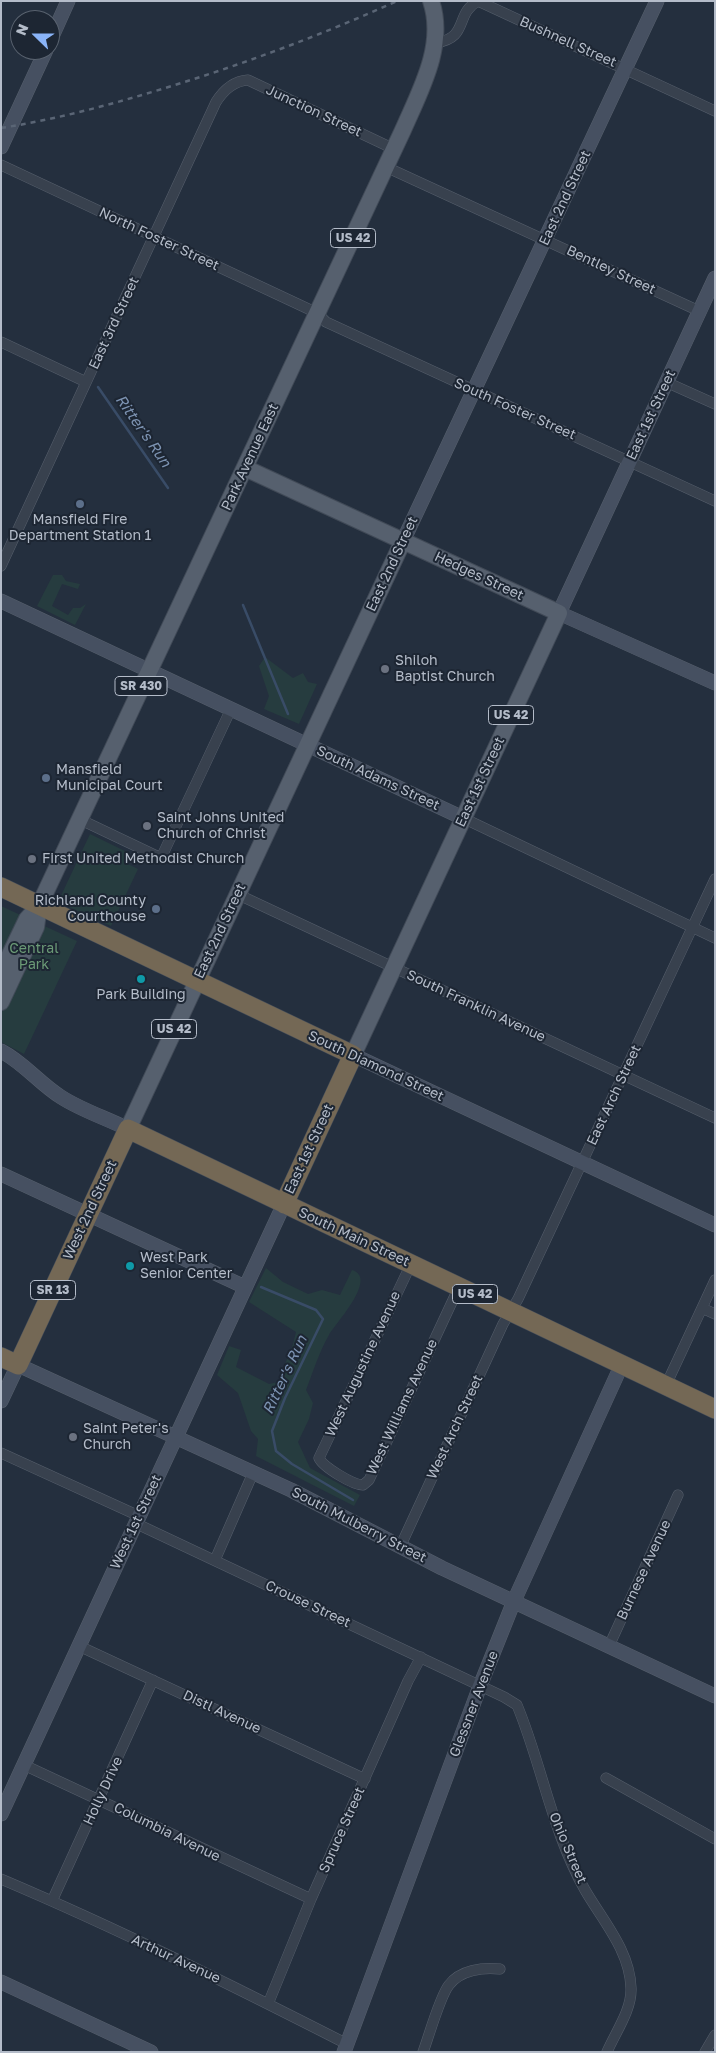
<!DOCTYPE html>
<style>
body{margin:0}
#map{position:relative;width:716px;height:2053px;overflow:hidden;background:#242f3e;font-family:"Golos Text",sans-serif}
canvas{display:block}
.frame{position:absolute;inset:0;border:2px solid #b4bcc9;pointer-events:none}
.north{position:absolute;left:10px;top:10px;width:50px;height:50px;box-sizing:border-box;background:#1d2633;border:1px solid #59626f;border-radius:50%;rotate:292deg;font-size:14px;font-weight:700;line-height:20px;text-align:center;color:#b4bcc9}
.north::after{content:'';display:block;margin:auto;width:18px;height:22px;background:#8ab4f8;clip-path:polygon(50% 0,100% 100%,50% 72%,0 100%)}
</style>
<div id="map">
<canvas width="716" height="2053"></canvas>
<div class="frame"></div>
<div class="north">N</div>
</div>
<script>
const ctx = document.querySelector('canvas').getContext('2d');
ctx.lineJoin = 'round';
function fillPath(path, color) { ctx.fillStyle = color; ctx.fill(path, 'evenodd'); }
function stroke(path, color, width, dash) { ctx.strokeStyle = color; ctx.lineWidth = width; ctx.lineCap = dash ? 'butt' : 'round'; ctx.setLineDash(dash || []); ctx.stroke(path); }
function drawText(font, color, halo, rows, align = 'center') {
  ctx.font = font + ' "Golos Text",sans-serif'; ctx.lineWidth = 4; ctx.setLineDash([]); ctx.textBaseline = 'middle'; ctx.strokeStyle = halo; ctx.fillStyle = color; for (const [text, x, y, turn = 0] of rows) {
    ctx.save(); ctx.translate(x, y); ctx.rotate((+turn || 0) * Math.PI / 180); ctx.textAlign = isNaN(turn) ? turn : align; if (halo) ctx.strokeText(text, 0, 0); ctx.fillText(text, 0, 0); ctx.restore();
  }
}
fillPath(new Path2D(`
 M53 575H62L66 581 80 584 78 589 62 584 52 606 68 615 73 608H80L86 604 75 625 37 606Z
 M265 657 293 678 303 673 308 682 317 684 299 724 264 709 269 696 259 666Z
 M90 834 129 853 126 863 138 869 111 926 58 902Z
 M1 906 77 941 24 1054 1 1042Z
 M266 1268 283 1282 308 1294 322 1290 340 1295 352 1270C379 1278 334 1325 329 1335 319 1352 313 1372 306 1390L313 1403 309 1419 298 1442 310 1468 360 1495 354 1506 256 1456 258 1439 251 1431 238 1393 217 1375 229 1346 241 1350 236 1367 269 1384 278 1382 293 1344 296 1332 249 1302Z`), '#263c3f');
stroke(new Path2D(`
 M98 387 168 488
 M243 605 288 714
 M261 1287 316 1310 323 1319 285 1398 272 1431 276 1451 292 1464 353 1500`), '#394c67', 2.5);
const street = new Path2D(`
 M435 43C470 38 454 14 478 1L715 111
 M1 165 317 313 326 322 715 501
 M386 167 699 311
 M1 342 86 382
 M666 382 715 404
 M1 566 216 102C223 91 233 81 248 80L394 149
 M463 818 715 938
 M79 819 161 858 231 709
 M237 894 715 1118
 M411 1264 319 1458C323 1467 353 1485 363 1485L369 1480 459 1287
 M702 1308 715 1314
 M666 1385 715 1280
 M1 1453 139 1516
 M135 1523 504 1697 517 1705C542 1765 552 1832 585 1890 603 1921 630 1951 631 1988 632 2010 615 2033 607 2052
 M401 1545 503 1324 518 1299 715 879
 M215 1560 253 1473
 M79 1646 365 1779
 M609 1646 678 1495
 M24 1765 311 1899
 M606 1778 715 1839
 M1 1879C119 1929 233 1986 347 2044
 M52 1901 153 1680
 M268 2004 311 1899 408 1681 421 1657
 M423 2052C429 2036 440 1996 449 1985 460 1970 483 1967 500 1969
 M705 2052 715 2035`);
const secondary = new Path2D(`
 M50 41 68 1
 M1 147 46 50
 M715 278 559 613 715 683
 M403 541 657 1
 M1 601 463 818
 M1 1051C24 1063 39 1083 61 1097 81 1110 106 1118 128 1129
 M353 1055 715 1225
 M1 1174 245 1287
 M1 1401 18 1365 291 1490 442 1568 715 1696
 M1 1814 284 1204
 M1 1982 151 2052
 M344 2052 480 1686 514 1601 622 1364`);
const primary = new Path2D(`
 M245 468 559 613 353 1055
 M1 973 27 919 39 906 403 130C420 91 446 45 431 1
 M1 1002 36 927 39 906
 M128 1129 403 541`);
const highway = new Path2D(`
 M1 887 353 1055 284 1204
 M1 1357 18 1365 128 1129 715 1409`);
stroke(street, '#565f6c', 11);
stroke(secondary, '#565f6c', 15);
stroke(primary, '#414a57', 18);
stroke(highway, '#434c59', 20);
stroke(street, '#38414e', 10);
stroke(secondary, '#465061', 14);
stroke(primary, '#56606e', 16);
stroke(highway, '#746855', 19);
stroke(new Path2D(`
 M1 128C52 120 102 107 152 92 236 67 317 37 397 1`), '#5a6575', 2.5, [5, 5]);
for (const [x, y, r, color] of [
 [80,504,5,"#5c6f8a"],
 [385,669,5,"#6b7280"],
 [46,778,5,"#5c6f8a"],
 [147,826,5,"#6b7280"],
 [32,859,5,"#6b7280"],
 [156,909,5,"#5c6f8a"],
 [141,979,5,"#0f9aa8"],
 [130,1266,5,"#0f9aa8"],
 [73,1437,5,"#6b7280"]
]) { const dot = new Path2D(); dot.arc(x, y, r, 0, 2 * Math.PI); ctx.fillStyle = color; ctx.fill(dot); stroke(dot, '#1d2633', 2); }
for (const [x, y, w] of [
 [353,238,45],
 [141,686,52],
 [511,715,45],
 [174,1029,45],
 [53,1290,45],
 [475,1294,45]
]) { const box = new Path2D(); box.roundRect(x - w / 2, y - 9.5, w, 19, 4); ctx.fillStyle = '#1d2633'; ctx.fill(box); stroke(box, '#b4bcc9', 1); }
drawText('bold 12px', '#b4bcc9', null, [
 ["US 42",353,238],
 ["SR 430",141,686],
 ["US 42",511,715],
 ["US 42",174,1029],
 ["SR 13",53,1290],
 ["US 42",475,1294]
]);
drawText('14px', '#b4bcc9', '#1d2633', [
 ["Bushnell Street",568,42,24],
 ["Junction Street",314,111,25],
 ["East 2nd Street",565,198,-65],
 ["North Foster Street",159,239,25],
 ["Bentley Street",611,270,25],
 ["East 3rd Street",114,323,-65],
 ["South Foster Street",515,409,24],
 ["East 1st Street",651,415,-65],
 ["Park Avenue East",250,457,-65],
 ["East 2nd Street",392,564,-65],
 ["Hedges Street",479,576,25],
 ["South Adams Street",378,778,25],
 ["East 1st Street",480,782,-65],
 ["East 2nd Street",220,931,-65],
 ["South Franklin Avenue",476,1006,25],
 ["South Diamond Street",376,1066,25],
 ["East Arch Street",614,1095,-65],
 ["East 1st Street",309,1149,-65],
 ["West 2nd Street",90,1210,-65],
 ["South Main Street",354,1237,25],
 ["West Augustine Avenue",363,1364,-65],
 ["West Williams Avenue",402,1407,-65],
 ["West Arch Street",455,1427,-65],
 ["West 1st Street",136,1522,-65],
 ["South Mulberry Street",359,1525,27],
 ["Burnese Avenue",644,1570,-65],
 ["Crouse Street",308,1604,25],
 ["Glessner Avenue",474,1704,-69],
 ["Distl Avenue",222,1712,25],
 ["Holly Drive",103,1791,-65],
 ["Spruce Street",342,1830,-66],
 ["Columbia Avenue",167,1832,26],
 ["Ohio Street",568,1848,67],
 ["Arthur Avenue",176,1959,25]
]);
drawText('14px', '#b4bcc9', '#1d2633', [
 ["Mansfield Fire",80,520,"center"],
 ["Department Station 1",80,536,"center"],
 ["Shiloh",395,661],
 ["Baptist Church",395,677],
 ["Mansfield",56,770],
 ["Municipal Court",56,786],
 ["Saint Johns United",157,818],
 ["Church of Christ",157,834],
 ["First United Methodist Church",42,859],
 ["Richland County",146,901,"right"],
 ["Courthouse",146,917,"right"],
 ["Park Building",141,995,"center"],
 ["West Park",140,1258],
 ["Senior Center",140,1274],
 ["Saint Peter's",83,1429],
 ["Church",83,1445]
], 'left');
drawText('14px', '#6b9a76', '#1d2633', [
 ["Central",34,949],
 ["Park",34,965]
]);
drawText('italic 15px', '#7c92b1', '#1d2633', [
 ["Ritter's Run",143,431,55],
 ["Ritter's Run",285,1375,-65]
]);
</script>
